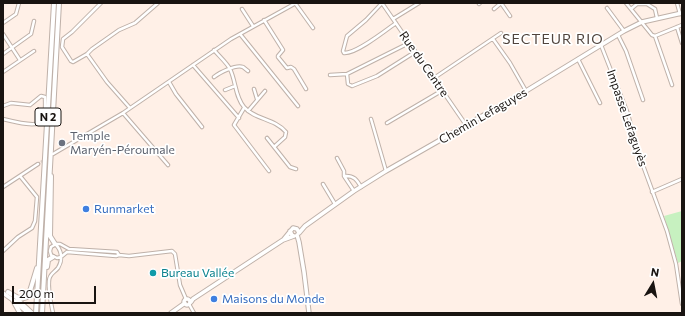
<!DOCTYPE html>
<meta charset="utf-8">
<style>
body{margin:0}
#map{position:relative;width:685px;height:316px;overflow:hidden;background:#fff0e7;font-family:Commissioner,sans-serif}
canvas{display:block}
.frame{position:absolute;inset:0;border:4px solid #191411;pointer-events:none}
.north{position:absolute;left:633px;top:264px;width:40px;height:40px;-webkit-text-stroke:3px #fff;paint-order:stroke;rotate:10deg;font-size:11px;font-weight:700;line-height:16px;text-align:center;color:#191411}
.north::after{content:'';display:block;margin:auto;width:14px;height:18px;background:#191411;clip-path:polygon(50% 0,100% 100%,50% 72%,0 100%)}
.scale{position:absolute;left:12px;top:286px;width:84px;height:18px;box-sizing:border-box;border:2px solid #191411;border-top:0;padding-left:5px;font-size:12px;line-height:14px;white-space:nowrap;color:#191411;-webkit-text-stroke:3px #fff;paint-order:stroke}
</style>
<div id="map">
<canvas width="685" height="316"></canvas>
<div class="frame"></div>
<div class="north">N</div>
<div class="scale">200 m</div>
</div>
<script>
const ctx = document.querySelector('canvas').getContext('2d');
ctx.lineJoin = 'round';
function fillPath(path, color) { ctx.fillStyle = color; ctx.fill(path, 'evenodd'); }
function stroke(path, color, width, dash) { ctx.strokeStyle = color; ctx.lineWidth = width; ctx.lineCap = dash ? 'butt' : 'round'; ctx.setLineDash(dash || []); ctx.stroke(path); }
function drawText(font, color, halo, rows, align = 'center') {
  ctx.font = font + ' Commissioner,sans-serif'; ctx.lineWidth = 3.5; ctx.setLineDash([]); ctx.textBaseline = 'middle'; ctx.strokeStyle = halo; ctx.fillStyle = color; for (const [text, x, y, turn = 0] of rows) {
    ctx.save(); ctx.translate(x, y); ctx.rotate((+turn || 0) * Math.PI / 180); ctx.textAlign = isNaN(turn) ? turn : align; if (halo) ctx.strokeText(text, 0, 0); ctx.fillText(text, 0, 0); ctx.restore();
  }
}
fillPath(new Path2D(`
 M682 211V261L678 263 664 216Z`), '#c7f1c0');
stroke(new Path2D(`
 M38 164 51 155`), '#dccfc7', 2.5, [2.5, 1]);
const minor = new Path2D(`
 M101 3 72 32 63 39 62 47 71 61 73 62 87 54 92 49 119 30 135 23 158 3
 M295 3 313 28
 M382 3 466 125
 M382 3 366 20 347 36 343 51 344 53C356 54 385 31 396 23
 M501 3 510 16
 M626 3 652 35 655 36 682 25
 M677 3 680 14
 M479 4 480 3
 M607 8 624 31
 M242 9 253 26
 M494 9 501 3
 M631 9 637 4H647L655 9 657 18
 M393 19 419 3
 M264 20 283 50 278 56V57L287 68 291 67 294 69 306 89
 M3 23 16 14 19 3
 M677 27 682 43
 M3 34 20 60
 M240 34 298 106
 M618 35 626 51 643 100
 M655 36 672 85
 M493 39 510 63 526 91
 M601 45 628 114 637 149 667 231 676 264 682 304
 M214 50C219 56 227 63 230 69 236 81 235 97 244 107 255 120 274 118 286 132L285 137 274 147
 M3 54 31 34 34 21
 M87 54 107 82 130 108
 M578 59 600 103
 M193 65 239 118
 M3 72 34 51
 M347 74 348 84 352 86 377 76 415 52
 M330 75 347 74 409 43
 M214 77C219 73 236 64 243 67 243 67 248 71 248 71
 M434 78 501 33
 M169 82 176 94 202 127
 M254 89 257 99
 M225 90 235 86
 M3 106 11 103 30 105 41 96 45 97C45 103 46 114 43 120 39 129 11 121 3 119
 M244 108 234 125 269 171
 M248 111 265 91
 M123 113 168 165
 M371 119 386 171
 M387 123 443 90
 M267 138 290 167 296 169
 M53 154 123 113 231 39 296 3
 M337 158 344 171V176L354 191
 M344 176C354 175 357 180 361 187
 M323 184 335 204
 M3 187 38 164
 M652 192 682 179
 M3 251 18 237 32 228 35 221 37 197 20 176
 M119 255 116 256 67 252 61 257 57 258 51 255 50 251 51 247 56 244H60L69 249 117 252 119 255 129 256 172 251 175 254 180 285 186 299
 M189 304 194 313
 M53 313C51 303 48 291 49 281 49 274 54 273 58 268 63 260 62 250 55 244`);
const major = new Path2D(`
 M290 231 292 235 294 236
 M299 233 305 226 354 191 386 171 526 91 624 31 642 22 682 13
 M297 235 299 242 304 272 309 313
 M284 239 293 228 297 229 299 233
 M3 293 13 300 28 313
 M184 302a3 3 0 1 1 6 0a3 3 0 1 1-6 0Z
 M17 299 32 313
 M191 302 193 299 283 240 294 236
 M171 313 185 303`);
const highway = new Path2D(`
 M51 176 50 236 55 244
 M47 267 48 260 53 257
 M8 292 20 299 27 297 30 291 37 268
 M13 300 20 313
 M36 313 54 3
 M42 313 59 3`);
stroke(minor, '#bfb1a9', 4.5);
stroke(major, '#bfb1a9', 5.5);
stroke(highway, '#bfb1a9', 6);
stroke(minor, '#fff', 2.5);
stroke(major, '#fff', 3.5);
stroke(highway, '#fff', 4);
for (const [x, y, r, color] of [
 [62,143,4,"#6b7280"],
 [86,209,4,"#3f7fe0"],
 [153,273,4,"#0f9aa8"],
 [214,299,4,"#3f7fe0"]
]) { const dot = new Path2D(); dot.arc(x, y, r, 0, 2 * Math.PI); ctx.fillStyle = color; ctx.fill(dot); stroke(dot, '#fff', 1.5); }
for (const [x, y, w] of [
 [48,117,26]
]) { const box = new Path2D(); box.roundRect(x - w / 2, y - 9, w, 18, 3); ctx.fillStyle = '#fff'; ctx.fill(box); stroke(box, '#191411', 1); }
drawText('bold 11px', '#191411', null, [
 ["N 2",48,117]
]);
drawText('12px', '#191411', '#fff', [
 ["Rue du Centre",424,64,55],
 ["Chemin Lefaguyes",483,116,-30],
 ["Impasse Lefaguyès",627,118,71]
]);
drawText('12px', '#5b616d', '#fff', [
 ["Temple",70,136],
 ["Maryén-Péroumale",70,150]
], 'left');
drawText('12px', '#366cbe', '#fff', [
 ["Runmarket",94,209],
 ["Maisons du Monde",222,299]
], 'left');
drawText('12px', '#0d838f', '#fff', [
 ["Bureau Vallée",161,273]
], 'left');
ctx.letterSpacing = '1px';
drawText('14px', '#50443d', '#fff', [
 ["SECTEUR RIO",553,39]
]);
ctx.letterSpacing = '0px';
</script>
